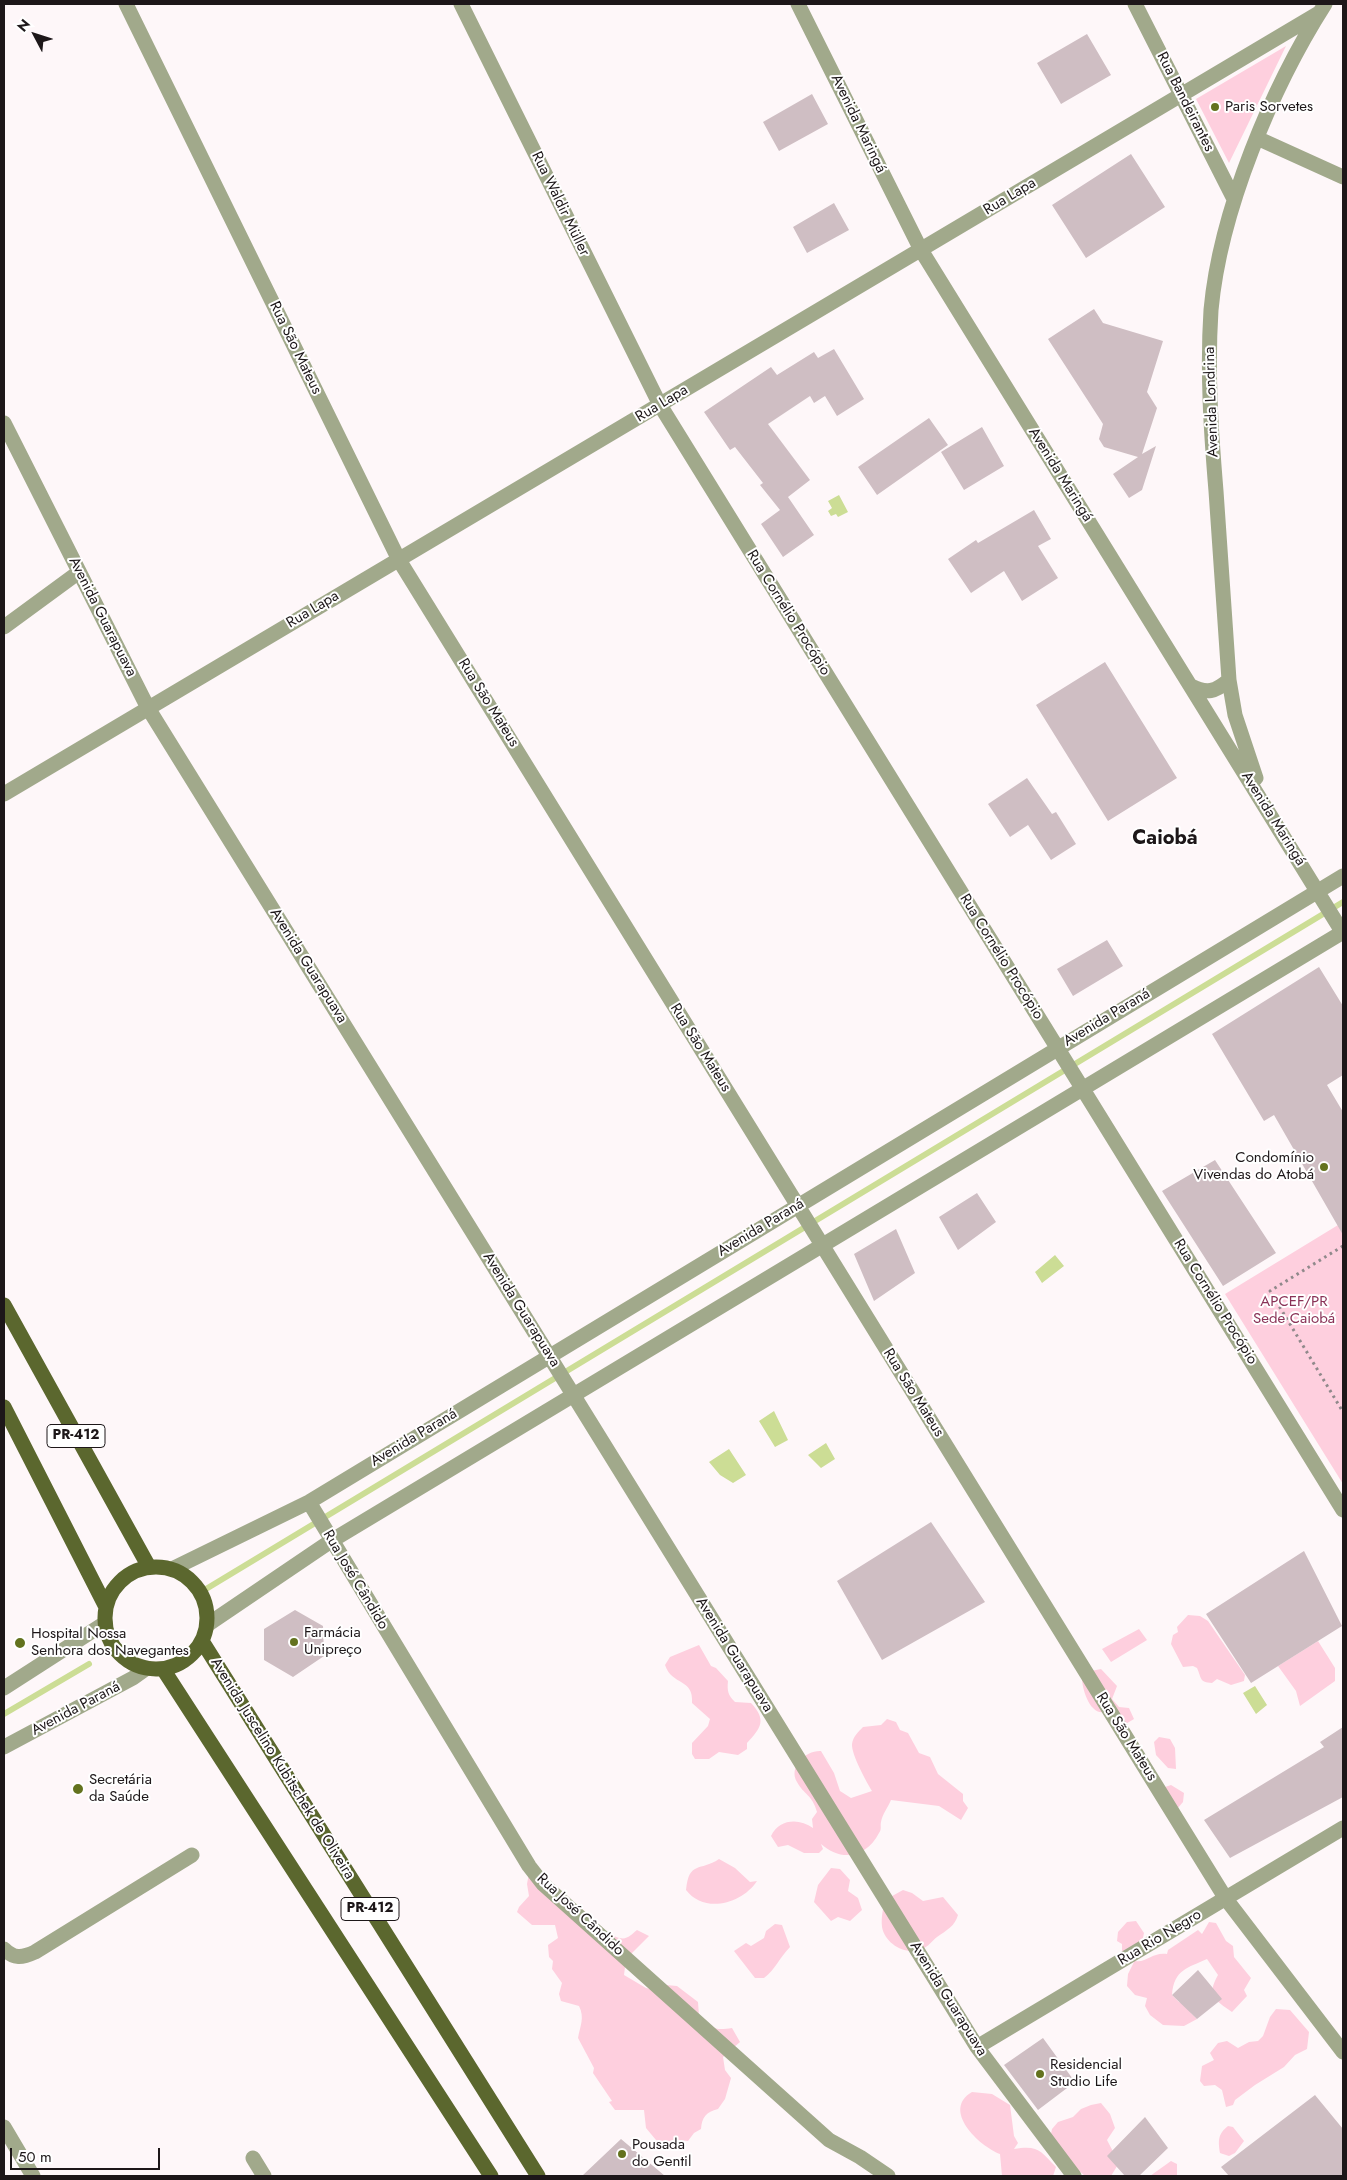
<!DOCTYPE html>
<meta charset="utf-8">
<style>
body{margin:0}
#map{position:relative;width:1347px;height:2180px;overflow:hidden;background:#fef7f9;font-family:Jost,sans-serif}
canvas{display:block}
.frame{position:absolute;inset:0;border:5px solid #1d1719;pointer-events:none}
.north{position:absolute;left:10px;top:10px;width:50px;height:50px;-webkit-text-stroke:4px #fff;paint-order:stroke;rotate:310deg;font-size:14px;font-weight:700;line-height:20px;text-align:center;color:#1d1719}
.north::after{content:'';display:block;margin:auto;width:18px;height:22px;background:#1d1719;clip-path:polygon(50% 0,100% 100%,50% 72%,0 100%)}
.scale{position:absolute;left:10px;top:2148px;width:150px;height:22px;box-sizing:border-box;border:2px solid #1d1719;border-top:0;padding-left:6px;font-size:15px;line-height:18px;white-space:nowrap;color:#1d1719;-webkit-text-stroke:4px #fff;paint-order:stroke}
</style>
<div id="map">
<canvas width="1347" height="2180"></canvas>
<div class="frame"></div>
<div class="north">N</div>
<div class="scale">50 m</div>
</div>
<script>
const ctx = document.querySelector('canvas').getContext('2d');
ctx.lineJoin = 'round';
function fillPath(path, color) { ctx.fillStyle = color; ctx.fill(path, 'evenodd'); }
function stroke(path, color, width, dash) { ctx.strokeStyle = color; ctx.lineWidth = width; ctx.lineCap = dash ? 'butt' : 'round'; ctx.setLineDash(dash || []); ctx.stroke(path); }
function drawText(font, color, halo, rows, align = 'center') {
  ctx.font = font + ' Jost,sans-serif'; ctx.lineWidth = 4; ctx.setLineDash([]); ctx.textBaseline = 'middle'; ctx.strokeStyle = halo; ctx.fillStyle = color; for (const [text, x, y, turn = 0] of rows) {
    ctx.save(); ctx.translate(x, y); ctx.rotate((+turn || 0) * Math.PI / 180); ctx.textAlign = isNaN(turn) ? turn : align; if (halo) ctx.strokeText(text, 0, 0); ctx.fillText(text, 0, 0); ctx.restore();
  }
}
fillPath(new Path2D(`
 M1286 46 1229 163 1196 99Z
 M1343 1222V1484L1225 1294Z
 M1188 1615 1200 1616 1208 1621 1245 1675 1244 1681 1231 1685 1217 1679 1212 1683C1199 1682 1202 1679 1197 1668L1193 1666 1183 1667 1171 1644 1173 1635 1178 1632 1177 1627Z
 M1139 1629 1147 1640 1111 1662 1102 1649Z
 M1318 1641 1335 1668V1681L1300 1706 1296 1691 1278 1666Z
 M699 1645 711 1666 716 1668 728 1681C727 1691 728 1695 735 1702L751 1703C767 1720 761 1728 747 1743V1749L738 1755 719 1752 709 1759H695L692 1754V1743L708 1726 710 1719 692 1703C694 1678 672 1686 665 1665L670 1657Z
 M1101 1669 1117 1686 1112 1699 1119 1707 1129 1708 1134 1719 1124 1725 1104 1712C1090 1715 1082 1689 1082 1678L1091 1671Z
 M887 1719 896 1722 900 1730 908 1733 919 1753 930 1757 938 1774 963 1794V1801L968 1808 961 1820 939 1806 891 1800C888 1807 882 1815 881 1822 880 1826 882 1829 879 1833 866 1858 841 1862 821 1844L823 1849 819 1853H804L788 1845 778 1847 771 1836C779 1819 799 1818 813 1828L812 1819 817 1812C812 1794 804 1795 797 1782 788 1767 806 1750 821 1751L834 1773 840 1791 851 1798 872 1791C867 1783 851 1754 852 1744 853 1737 858 1732 863 1727L881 1725Z
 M1159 1737 1170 1739 1175 1748 1176 1769 1168 1768 1156 1755 1154 1742Z
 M1171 1785 1184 1793 1183 1802 1177 1809 1162 1788Z
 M719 1859 735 1868 750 1882 757 1881C742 1904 704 1914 686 1890 689 1860 700 1872 719 1859Z
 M831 1868 840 1869 850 1880 848 1891 858 1898 862 1910 850 1921 838 1917 831 1921 814 1902 818 1885Z
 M529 1873C545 1885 605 1936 620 1938 627 1940 632 1934 637 1930L649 1936 626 1959 624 1975 646 1988 656 1990 666 1985 677 1986 698 2002 699 2016C712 2028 714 2031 732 2028L740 2042 723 2057 725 2070 731 2078 725 2099 718 2109C706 2112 702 2117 701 2129L694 2133 688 2141 678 2140 669 2147 661 2146 646 2128 644 2110H615L609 2102 612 2101 593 2073 594 2068 578 2038C580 2026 585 2018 579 2006L561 2001 559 1994 562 1983 552 1969 553 1961 549 1957 548 1945 558 1938 555 1925H532L517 1912 519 1907 529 1896 527 1884Z
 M903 1890 912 1893 923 1901 943 1897 958 1915C955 1926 947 1930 937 1937 932 1941 928 1947 922 1949 906 1956 885 1944 882 1927 881 1917 883 1909 885 1900Z
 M1136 1921 1144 1933 1139 1957 1135 1961C1147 1963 1152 1952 1167 1954L1168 1950 1198 1930 1202 1934 1209 1922 1216 1923 1226 1941 1233 1946 1234 1957 1251 1978 1244 1990 1247 1996 1232 2012C1215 2000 1206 1996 1218 1975L1207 1959C1188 1968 1174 1969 1172 1995L1179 2002 1188 2004 1191 2013 1197 2019 1184 2026 1163 2025 1150 2015 1145 2006 1147 1998 1135 1995 1127 1986 1128 1974 1134 1962 1122 1954V1944L1117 1941 1118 1932 1127 1922Z
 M775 1924 782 1925 790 1947C780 1957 775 1970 764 1978H755L734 1951 746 1943 751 1946 764 1938 766 1931Z
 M1276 2009 1290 2010 1309 2032 1307 2049 1295 2055 1284 2067 1255 2085 1235 2100 1233 2105 1226 2107 1222 2090 1215 2085 1204 2086 1200 2081 1202 2066 1214 2060 1210 2053 1218 2043 1227 2041 1238 2048 1249 2042 1258 2041 1263 2036 1270 2017Z
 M972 2092 992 2094 1010 2105 1014 2136 1018 2143 1014 2149C1039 2145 1040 2151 1056 2167L1053 2176H1002L1000 2154C979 2146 941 2110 972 2092Z
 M1101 2103 1110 2114 1115 2128 1107 2140 1119 2163 1111 2176H1085L1049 2144 1052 2129 1058 2122 1073 2117 1081 2109 1091 2105Z
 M1228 2126 1233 2127 1244 2141 1235 2153 1229 2156 1220 2153C1218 2140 1218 2134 1228 2126Z
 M1171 2161 1177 2164V2176H1150Z`), '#fecfde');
fillPath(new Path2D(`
 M839 495 848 512 838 517 836 514 831 516 828 511 832 508 828 501Z
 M1055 1255 1064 1266 1042 1283 1035 1272Z
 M774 1411 788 1440 775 1447 759 1421Z
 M826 1443 835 1459 821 1468 808 1455Z
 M729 1449 746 1475 733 1483 720 1475 709 1462Z
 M1255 1686 1267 1705 1256 1714 1243 1693Z`), '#ccdd95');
stroke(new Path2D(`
 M206 1589 1343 902
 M4 1714 89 1664`), '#ccdd95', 6);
fillPath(new Path2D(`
 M1087 34 1111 75 1061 104 1037 63Z
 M812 94 828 124 779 151 763 122Z
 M1131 154 1165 207 1086 258 1052 205Z
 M834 203 849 230 807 253 793 227Z
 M1094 309 1103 323 1163 341 1147 392 1157 408 1142 454 1156 446 1142 490 1129 498 1113 474 1138 457 1104 447 1099 439 1103 424 1048 339Z
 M834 349 864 399 837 416 825 396 814 403 810 396 768 424 810 480 788 497 814 535 783 557 761 524 780 510 760 485 763 483 735 447 730 450 704 412 771 367 777 375 814 352 818 358Z
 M929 418 948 445 877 495 858 467Z
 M982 427 1004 466 964 490 941 452Z
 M1034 510 1051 539 1038 546 1058 578 1022 601 1004 571 971 593 948 559 976 540 978 543Z
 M1105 662 1177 778 1108 821 1036 705Z
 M1027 778 1052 814 1056 812 1076 844 1051 860 1028 825 1010 837 988 804Z
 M1107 940 1123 966 1073 996 1057 969Z
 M1319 967 1343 1006V1075L1327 1085 1343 1112V1235L1274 1115 1264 1121 1212 1034Z
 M1215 1160 1276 1253 1223 1286 1162 1191Z
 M977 1193 996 1222 958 1250 939 1217Z
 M896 1229 915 1273 874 1301 854 1254Z
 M931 1522 985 1602 882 1660 837 1581Z
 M1304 1551 1342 1626 1251 1683 1206 1614Z
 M295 1610 323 1626 324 1656 293 1677 264 1660V1629Z
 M1343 1727V1797L1230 1858 1204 1820 1324 1747 1320 1742Z
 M1198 1970 1222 1999 1197 2019 1172 1995Z
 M1043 2038 1075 2082 1038 2110 1004 2065Z
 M1315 2095 1343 2129V2176H1229L1221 2167Z
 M1145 2117 1168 2148 1139 2176H1125L1107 2156Z
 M621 2139 665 2176H582Z`), '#cfbec3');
stroke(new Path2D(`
 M1343 1246 1270 1291 1343 1412`), '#90898b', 3, [2.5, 4]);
stroke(new Path2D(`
 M126 4 399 560 1226 1899 1343 2052
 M461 4 660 405 1343 1510
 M798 4 921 250 1343 933
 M1135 4 1234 199
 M1257 138 1343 177
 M4 423 148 708 977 2047 1074 2176
 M4 627 79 572
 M1191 686C1207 694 1215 692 1229 680
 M1256 778 1235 715 1229 680C1225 617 1220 554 1216 491 1211 431 1207 371 1211 310 1220 211 1272 87 1325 4
 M4 794 1319 13
 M309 1502 529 1866 543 1884 829 2140 860 2157 888 2176
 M172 1569 309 1502 1343 876
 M207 1625 331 1541 1343 932
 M4 1688 105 1623
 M4 1747 133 1678 147 1668
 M4 1949C14 1959 22 1958 35 1952L192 1855
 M977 2047 1343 1828
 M4 2127 33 2176
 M253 2158 264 2176`), '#a1a98b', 15);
stroke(new Path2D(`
 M4 1305 149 1567
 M4 1407 106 1607
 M105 1618a51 51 0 1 1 102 0a51 51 0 1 1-102 0Z
 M202 1641 538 2176
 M163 1669 491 2176`), '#5b672e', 15);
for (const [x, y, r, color] of [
 [1215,107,5,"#63721e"],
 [1324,1167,5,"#63721e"],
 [294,1642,5,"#63721e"],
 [20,1643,6,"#63721e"],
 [78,1789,6,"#63721e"],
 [1040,2074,5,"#63721e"],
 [622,2154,5,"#63721e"]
]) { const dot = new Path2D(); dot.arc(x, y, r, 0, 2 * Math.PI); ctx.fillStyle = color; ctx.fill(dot); stroke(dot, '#fff', 2); }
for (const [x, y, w] of [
 [76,1436,58],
 [370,1909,58]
]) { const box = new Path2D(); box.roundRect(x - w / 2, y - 11.5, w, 23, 4); ctx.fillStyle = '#fff'; ctx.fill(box); stroke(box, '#1d1719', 1); }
drawText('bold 14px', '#1d1719', null, [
 ["PR-412",76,1436],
 ["PR-412",370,1909]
]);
drawText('15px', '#1d1719', '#fff', [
 ["Rua Bandeirantes",1185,102,63],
 ["Avenida Maringá",858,124,64],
 ["Rua Lapa",1010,197,-31],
 ["Rua Waldir Müller",560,204,64],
 ["Rua São Mateus",295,348,64],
 ["Avenida Londrina",1212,402,-92],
 ["Rua Lapa",662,404,-31],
 ["Avenida Maringá",1060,475,58],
 ["Rua Lapa",313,610,-31],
 ["Rua Cornélio Procópio",788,613,58],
 ["Avenida Guarapuava",102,617,63],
 ["Rua São Mateus",488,703,58],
 ["Avenida Maringá",1273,819,58],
 ["Rua Cornélio Procópio",1001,957,58],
 ["Avenida Guarapuava",308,966,58],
 ["Avenida Paraná",1107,1018,-31],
 ["Rua São Mateus",700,1048,58],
 ["Avenida Paraná",761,1228,-31],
 ["Rua Cornélio Procópio",1215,1302,58],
 ["Avenida Guarapuava",521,1310,58],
 ["Rua São Mateus",913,1393,58],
 ["Avenida Paraná",414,1438,-31],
 ["Rua José Cândido",355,1580,59],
 ["Avenida Guarapuava",734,1655,58],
 ["Avenida Paraná",76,1709,-28],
 ["Rua São Mateus",1126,1737,58],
 ["Avenida Juscelino Kubitschek de Oliveira",282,1769,58],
 ["Rua José Cândido",580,1915,43],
 ["Rua Rio Negro",1160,1938,-31],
 ["Avenida Guarapuava",948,1999,58]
]);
drawText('15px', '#1d1719', '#fff', [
 ["Paris Sorvetes",1225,107],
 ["Condomínio",1314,1158,"right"],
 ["Vivendas do Atobá",1314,1175,"right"],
 ["Farmácia",304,1633],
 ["Unipreço",304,1650],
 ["Hospital Nossa",31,1634],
 ["Senhora dos Navegantes",31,1651],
 ["Secretária",89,1780],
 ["da Saúde",89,1797],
 ["Residencial",1050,2065],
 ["Studio Life",1050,2082],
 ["Pousada",632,2145],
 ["do Gentil",632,2162]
], 'left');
drawText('15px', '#8a3257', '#fff', [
 ["APCEF/PR",1294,1302],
 ["Sede Caiobá",1294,1319]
]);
drawText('bold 20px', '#1d1719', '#fff', [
 ["Caiobá",1165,839]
]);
</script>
